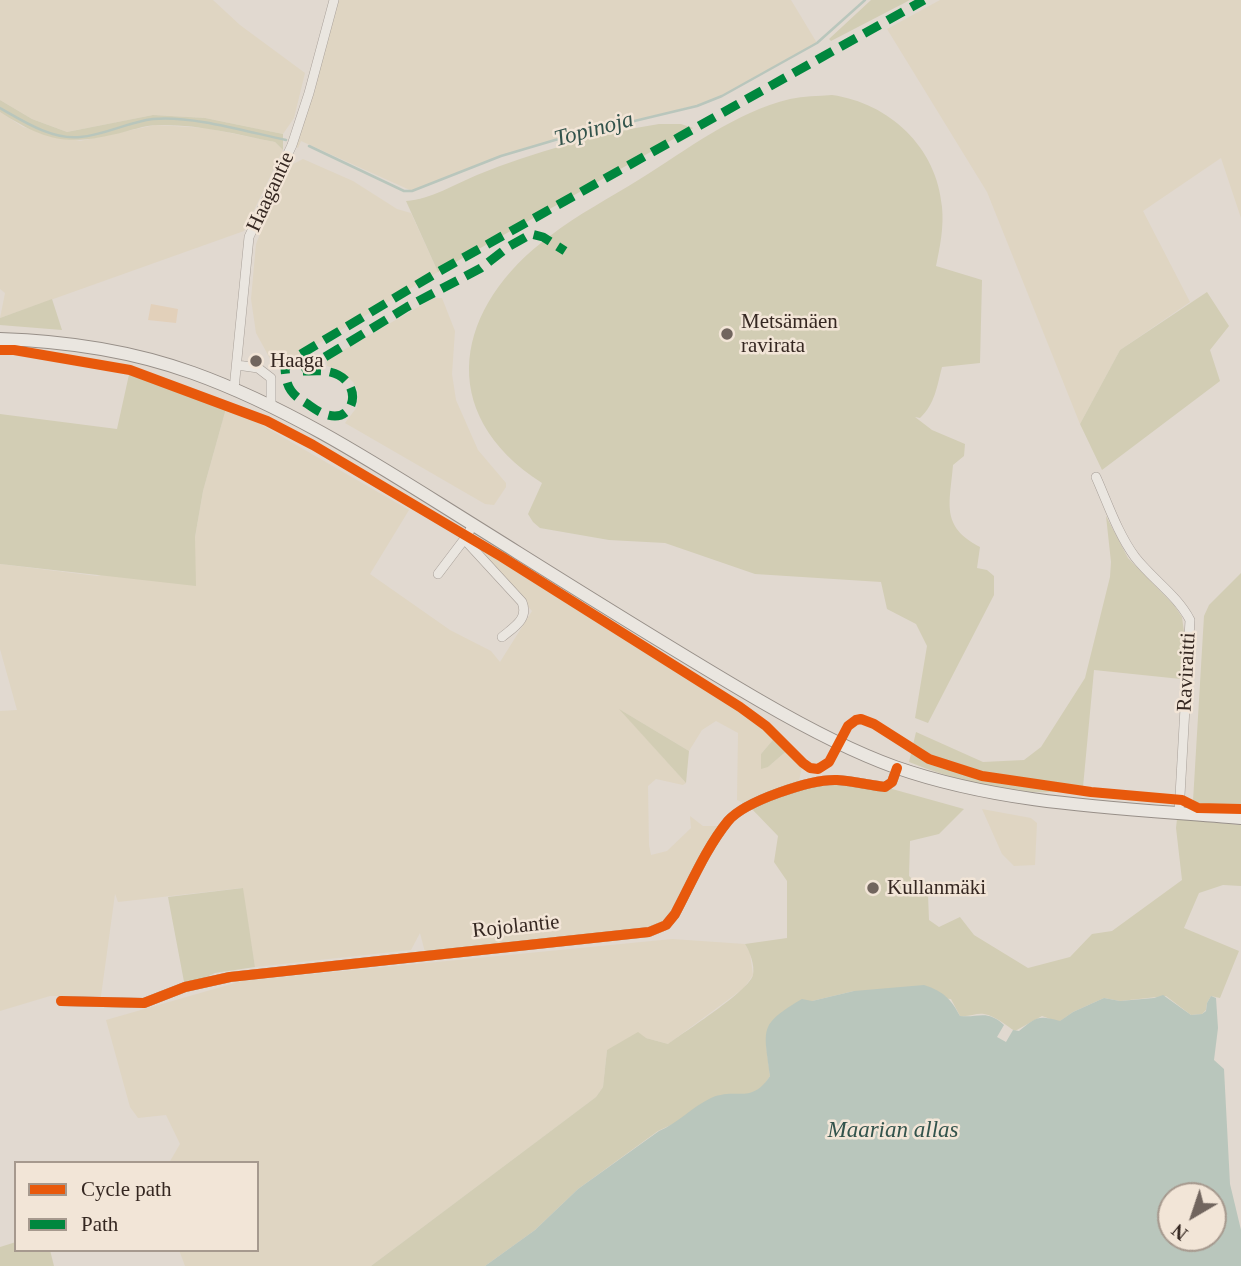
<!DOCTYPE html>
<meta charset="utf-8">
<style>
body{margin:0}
#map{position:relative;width:1241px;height:1266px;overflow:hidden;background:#e1d9d0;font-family:Georgia,serif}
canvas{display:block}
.legend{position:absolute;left:14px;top:1161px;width:245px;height:91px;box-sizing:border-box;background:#f2e5d7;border:2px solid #a6998e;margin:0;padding:9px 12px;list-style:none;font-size:21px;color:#352721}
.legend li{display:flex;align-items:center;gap:14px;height:35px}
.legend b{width:35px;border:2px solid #a6998e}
.north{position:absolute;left:1157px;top:1182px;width:70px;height:70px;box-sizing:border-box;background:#f2e5d7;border:2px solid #a6998e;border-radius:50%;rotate:219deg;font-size:19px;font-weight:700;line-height:28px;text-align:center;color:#352721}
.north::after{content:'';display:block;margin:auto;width:24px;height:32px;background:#71655e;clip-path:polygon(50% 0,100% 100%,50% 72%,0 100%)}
</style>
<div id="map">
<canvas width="1241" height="1266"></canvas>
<ul class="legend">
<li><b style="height:9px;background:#e8590c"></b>Cycle path</li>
<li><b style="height:9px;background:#00873e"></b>Path</li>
</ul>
<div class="north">N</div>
</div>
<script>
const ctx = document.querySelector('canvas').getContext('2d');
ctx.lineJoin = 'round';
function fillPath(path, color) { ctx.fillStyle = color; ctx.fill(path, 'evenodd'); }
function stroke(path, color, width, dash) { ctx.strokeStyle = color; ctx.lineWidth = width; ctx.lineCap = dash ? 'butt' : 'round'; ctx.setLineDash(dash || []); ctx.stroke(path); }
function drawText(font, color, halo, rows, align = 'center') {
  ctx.font = font + ' Georgia,serif'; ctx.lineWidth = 5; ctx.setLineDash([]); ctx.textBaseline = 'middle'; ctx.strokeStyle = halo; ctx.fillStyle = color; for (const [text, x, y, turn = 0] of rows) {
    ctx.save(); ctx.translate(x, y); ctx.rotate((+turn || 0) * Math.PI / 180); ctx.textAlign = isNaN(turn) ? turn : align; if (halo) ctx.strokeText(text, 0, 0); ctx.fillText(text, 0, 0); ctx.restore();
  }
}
fillPath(new Path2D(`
 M0 0H213L240 25 305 73 294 118 283 134 205 118 153 115 67 132 32 119 0 100Z
 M334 0H791L817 43 722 96 697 105 555 140 501 156 412 191 301 141 298 148 292 145Z
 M940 0H1241V218L1221 158 1143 211 1190 302 1120 350 1080 424 987 192 887 29Z
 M0 112 23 127 80 141 155 125 206 128 275 142 283 150 244 231 0 318 5 293 0 289Z
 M303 159 353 181 397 209 411 213 438 272 296 357 285 368 273 364 256 333 251 299 256 244 274 199 293 164Z
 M434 298H442L455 331 452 374 456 400 478 450 506 483V487L494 505 485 504 345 423 357 407 358 391 353 382 341 371 327 366 326 360Z
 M227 405 409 510 370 574 450 630 491 651 500 662 532 611 466 537 502 557 766 726 777 735 761 754 768 767 790 748 803 763 798 785 749 806 737 800 738 733 716 721 702 730 689 751 622 711 686 783 683 785 656 779 648 786 649 845 651 855 667 851 691 828 690 816 703 826H725L675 914 649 932 426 956 420 933 411 950 255 967 242 888 118 902 115 894 101 996H50L0 1011V711L17 710 0 649V564L97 576 195 553V537L203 491Z
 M982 809 1031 818 1037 823 1035 865 1014 866 1002 854Z
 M672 939 745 944 750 953 753 975 744 988 668 1044 646 1038 607 1050 603 1087 596 1097 371 1266H185L179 1250H257V1163H169L180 1144 166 1115 138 1118 130 1107 106 1020 242 981Z`), '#dfd5c2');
fillPath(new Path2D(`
 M871 0H910L831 41 829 39Z
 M832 95C889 103 937 147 942 207 944 227 940 247 936 266L982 280 980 363 942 367C937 386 935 404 920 418L915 417 932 430 965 444 964 456 953 465C950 504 940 526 980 547L977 568 987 570 994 576V595L928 723 915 718 927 646 916 624 887 609 881 582 755 574 665 543 609 540 540 528 533 522 528 514 542 483C433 413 455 306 550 236 578 214 610 198 640 179 687 150 735 112 790 99 804 96 818 96 832 95Z
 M0 100 32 119 67 132 153 115 205 118 283 134V150L275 142C236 134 198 124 158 125 144 125 130 131 116 134 65 146 44 140 0 112Z
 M659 124H681L693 128 438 272 406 201C432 199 453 185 477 175 534 152 597 134 659 124Z
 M1207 292 1229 326 1210 350 1220 381 1102 470 1080 424 1120 350Z
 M52 299 62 330 0 325V318Z
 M130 370 227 405 203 491 195 537 196 586 0 564V414L117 429Z
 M1106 516 1128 558 1174 605 1182 617 1184 632 1181 679 1094 670 1083 787C1072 789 1061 792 1050 792 1002 794 953 779 909 762L916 732 983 762 1024 760 1041 747 1085 678 1110 577 1111 562Z
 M1241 573V806L1199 805 1193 801 1204 616 1209 605Z
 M619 709 689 751 686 783Z
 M777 735 790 748 768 767 761 769V754Z
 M835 780 885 787 964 809 939 834 910 841 909 876 928 894 929 920 939 927 960 917 974 935 1028 968 1070 957 1092 934 1112 931 1182 880 1176 828 1177 819 1241 825V886L1223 885 1199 893 1184 928 1239 951 1220 998 1211 996 1207 1003 1206 1010 1202 1014 1191 1015 1166 996 1120 1001 1104 998 1073 1012 1059 1022 1042 1016 1015 1031C1005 1025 996 1016 984 1014 976 1013 969 1017 960 1016L951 999 854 991 812 1001 766 1044 770 1076 763 1087 753 1094H737L658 1131 578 1189 535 1230 485 1266H371L596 1097 603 1087 607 1050 638 1032 646 1038 668 1044C684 1032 749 991 753 975 755 965 750 952 745 944L787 938V881L774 862 778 836 749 806 798 785Z
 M243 888 255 967 215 973 185 987 168 897Z
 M16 1242V1250H50L54 1266H0V1247Z`), '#d2cdb4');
fillPath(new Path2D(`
 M151 304 178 309 176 323 148 320Z`), '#e2d0ba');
fillPath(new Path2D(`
 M924 985C943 991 951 999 960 1016 979 1018 987 1009 1004 1025L997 1037 1006 1042 1013 1030 1019 1031C1037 1017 1037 1015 1060 1021L1073 1012 1104 998 1120 1001 1154 998 1163 995 1191 1015 1202 1014 1206 1011 1207 1003 1211 996 1216 998 1218 1028 1214 1060 1224 1069 1230 1184 1241 1230V1266H485L535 1230 578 1189 659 1131C678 1123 692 1107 711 1098 737 1087 751 1105 770 1076 764 1028 758 1025 802 999L812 1001 854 991ZM1171 1196H1213V1238H1171Z`), '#b9c6bc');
stroke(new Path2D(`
 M0 108C23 121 52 140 80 137 105 135 128 122 153 119 191 115 248 132 286 140
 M309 146 404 191H412L501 156 555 140 697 106 722 96 817 43 865 0`), '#b9c6bc', 2.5);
const minor = new Path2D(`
 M237 365 258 368 271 378V406
 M234 389 249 237 292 145 309 93 334 0
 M1096 477C1108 504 1118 534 1135 557 1152 579 1177 595 1190 620L1179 813
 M473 524 465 540 522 602C529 619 514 627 502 637
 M438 574 466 537
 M61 1001 144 1003 185 987 230 977 649 932 666 925 675 914C691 884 706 848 728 821 745 801 811 779 837 780 853 781 869 785 885 787L892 782 897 768`);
const secondary = new Path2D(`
 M0 339C65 341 132 351 193 373 293 409 382 468 472 524 568 584 664 645 762 702 805 727 848 750 895 767 1006 806 1126 808 1241 818`);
stroke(minor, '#a79f98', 10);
stroke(secondary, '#978f88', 14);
stroke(minor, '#eae6e0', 9);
stroke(secondary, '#eae6e0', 12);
stroke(new Path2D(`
 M302 371 407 307 481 268 508 247 531 234 543 237 565 251
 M303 371C311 371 322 370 330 372 365 380 356 426 325 414 318 412 312 407 306 403 290 394 286 386 285 368L296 357 438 272 924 0`), '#00873e', 9, [18, 9]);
stroke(new Path2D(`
 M0 350H14L130 370 267 421 313 445 502 557 740 707 766 726 803 763 810 768 818 769 829 762 848 726 856 720 861 719 874 724 929 759 982 776 1091 792 1182 800 1198 808 1241 809
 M61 1001 144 1003 185 987 230 977 649 932 666 925 675 914C691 884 706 848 728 821 745 801 811 779 837 780 853 781 869 785 885 787L892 782 897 768`), '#e8590c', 10);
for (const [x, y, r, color] of [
 [727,334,7,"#71655e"],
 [256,361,7,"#71655e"],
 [873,888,7,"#71655e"]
]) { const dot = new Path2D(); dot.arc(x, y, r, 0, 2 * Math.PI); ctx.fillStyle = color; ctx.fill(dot); stroke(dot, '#f2e5d7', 2.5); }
drawText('21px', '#352721', '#f2e5d7', [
 ["Haagantie",271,192,-65],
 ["Raviraitti",1187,672,-87],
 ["Rojolantie",516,927,-6]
]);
drawText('21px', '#352721', '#f2e5d7', [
 ["Metsämäen",741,322],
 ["ravirata",741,346],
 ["Haaga",270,361],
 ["Kullanmäki",887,888]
], 'left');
drawText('italic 23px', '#32534c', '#f2e5d7', [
 ["Topinoja",594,130,-15],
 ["Maarian allas",893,1131]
]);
</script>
